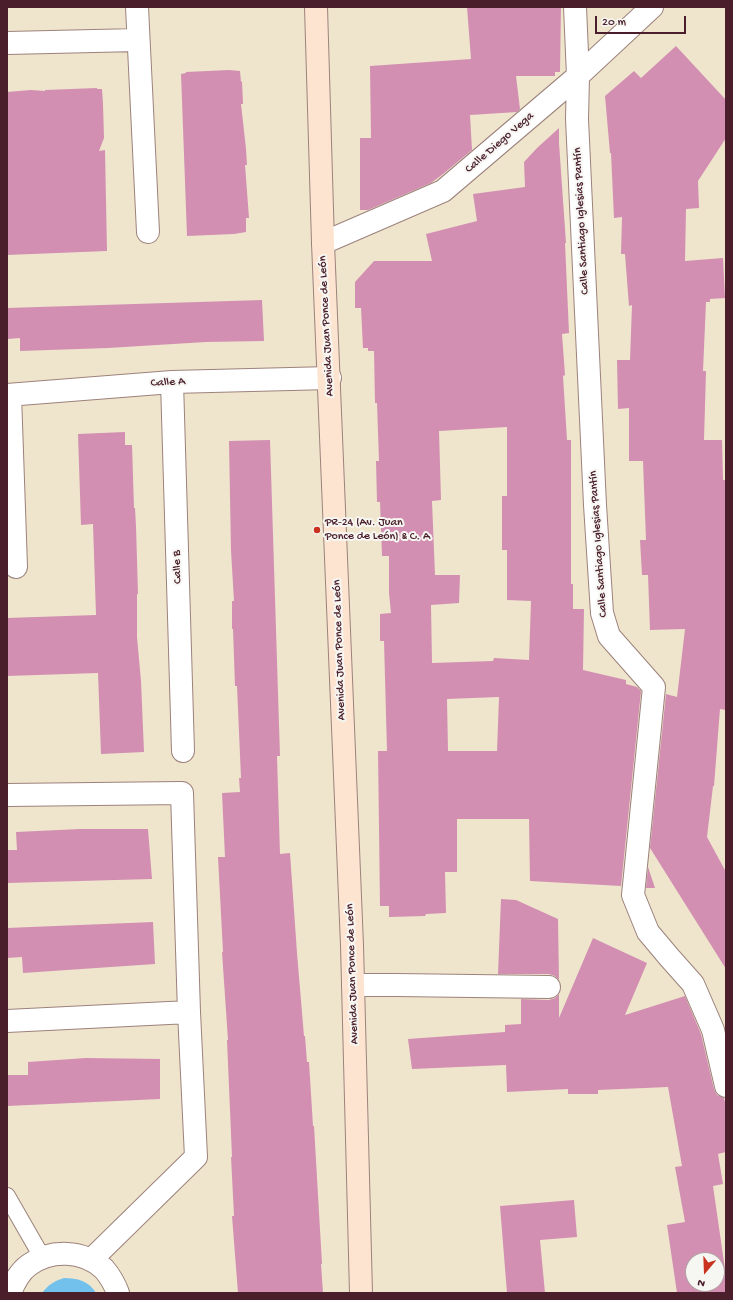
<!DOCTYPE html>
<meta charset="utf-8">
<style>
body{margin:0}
#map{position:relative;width:733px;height:1300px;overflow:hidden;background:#efe5cc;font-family:"Gochi Hand",sans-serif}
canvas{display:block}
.frame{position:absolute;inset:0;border:8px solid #4a1f2b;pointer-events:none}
.north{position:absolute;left:685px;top:1252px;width:40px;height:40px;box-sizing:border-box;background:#f6f6f2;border:1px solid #b1a0a2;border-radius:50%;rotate:199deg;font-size:11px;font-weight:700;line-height:16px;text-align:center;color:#4a1f2b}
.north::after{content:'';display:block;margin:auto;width:14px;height:18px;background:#c8321e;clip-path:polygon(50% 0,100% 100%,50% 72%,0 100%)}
.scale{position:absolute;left:595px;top:16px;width:91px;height:18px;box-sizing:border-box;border:2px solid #4a1f2b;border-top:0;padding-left:5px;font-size:12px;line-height:14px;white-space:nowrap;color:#4a1f2b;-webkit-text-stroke:3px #f6f6f2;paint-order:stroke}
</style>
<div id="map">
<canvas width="733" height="1300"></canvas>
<div class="frame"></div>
<div class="north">N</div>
<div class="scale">20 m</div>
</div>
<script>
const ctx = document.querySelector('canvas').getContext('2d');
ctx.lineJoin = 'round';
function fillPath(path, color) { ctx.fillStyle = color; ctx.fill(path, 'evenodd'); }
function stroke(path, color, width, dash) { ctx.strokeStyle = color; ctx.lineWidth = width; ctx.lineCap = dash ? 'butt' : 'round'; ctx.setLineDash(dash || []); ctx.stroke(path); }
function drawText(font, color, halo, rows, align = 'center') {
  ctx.font = font + ' "Gochi Hand",sans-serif'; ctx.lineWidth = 4; ctx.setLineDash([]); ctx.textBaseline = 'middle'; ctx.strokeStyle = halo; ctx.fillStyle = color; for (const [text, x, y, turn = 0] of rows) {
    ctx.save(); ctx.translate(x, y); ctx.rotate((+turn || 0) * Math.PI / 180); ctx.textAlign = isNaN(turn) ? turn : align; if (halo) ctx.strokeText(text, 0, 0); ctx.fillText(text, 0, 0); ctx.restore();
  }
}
fillPath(new Path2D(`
 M64 1278C77 1278 89 1281 96 1293H42C48 1285 54 1281 64 1278Z`), '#72c1ed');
fillPath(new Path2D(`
 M467 7H561L560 72H555V76H516L520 109 517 112 470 115 472 150 443 174 431 183 368 210H360V138H371L370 66 471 59Z
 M676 46 726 100V138L698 181 699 208 686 209 685 261 723 258 725 298 710 299V302H706L703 371H706L704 440H722L723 480H726V710L720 709 714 786H713L707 837 726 872V969L650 848 666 694 677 697 685 629 650 630 648 575H642L640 540H646L643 461H629V408L618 409 617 360H630L632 305 629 306 625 254H621L622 217 614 218 611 153H610L605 96 634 71 641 78Z
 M229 70 240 71 241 82 242 81 243 104H241L246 149 247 165H245L249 218H246V232L234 234 187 236 181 74 186 73V72Z
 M97 88V89H102L103 104 104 138 99 151 105 150 107 251 7 255V92L31 90 45 91V90Z
 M559 128V143L566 243H565L569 333 562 334 565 375 563 376 567 440H571V584H573V609H584L583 670 626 680V684L637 687 641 691 621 886 530 881 529 819H457V872H445L446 913 426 914 425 916 389 917V906H380L378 751H387L384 641H380V614L391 613 389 593V556H382L380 502H377L376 461H379L377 403H375L374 351H368V348H363L361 308H355V282L374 261H432L426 234 477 221 473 194 525 187 524 162 537 148ZM507 427V496H502V550H507V600L531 601 529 660 494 658 493 661 432 663 431 605 459 603 460 575H435L432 501 441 500 439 431ZM499 697 497 751H448L447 699Z
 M262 300 264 341 206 342 108 348 20 351V338L7 339V308Z
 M125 432V445H132L134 508H135L136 526 138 594H137V637L141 681 144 752 101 754 98 673 7 676V618L96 615 93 524 81 525 78 434Z
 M270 440 280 756H277L280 854 290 853 297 953 304 1036H305L307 1062H309L313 1126H314L322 1264H321L323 1293H238L232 1216H234L231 1157H232L227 1040H228L222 952H223L218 857H225L222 793 240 792 239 778H241L237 686H235L233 629H232V601H234L231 551 229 441Z
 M80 829H148L152 879 7 883V850H17L16 832Z
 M648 867 655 888H646Z
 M501 899 516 900 558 919 559 980 555 976 549 974H498Z
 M153 922 155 964 23 973 22 957 7 958V928Z
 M593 938 647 963 625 1015 685 996 701 1034 714 1089 717 1095 724 1098 726 1106V1152L718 1154 723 1184 713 1186 726 1276V1293H677L667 1225 685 1222 675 1167 682 1166 668 1087 598 1090V1094H568V1089L507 1092 506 1065 412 1069 408 1039 505 1032V1025L521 1024V999L549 1000 555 998 559 994V1018ZM693 1260H717V1284H693Z
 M86 1058 160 1059V1099L7 1106V1075H28V1062Z
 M574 1200 577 1237 540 1240 545 1293H507L500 1206Z`), '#d28fb2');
const lane = new Path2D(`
 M7 1196 42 1257`);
const street = new Path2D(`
 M137 7 148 232
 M575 7 578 76 577 119 595 505 602 613 609 636 654 687 633 895 648 932 669 957 693 984 713 1030 726 1086
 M7 43 138 40
 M323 243 443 191 578 76 652 7
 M172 382 183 751
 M7 395 172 382 330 378
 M10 395 16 567
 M7 795 182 793 189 1012 196 1157 91 1260
 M353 985H396L549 987
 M7 1021 189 1012
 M10 1293C14 1283 19 1272 29 1265 51 1249 83 1250 104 1269 110 1276 115 1285 118 1293`);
const secondary = new Path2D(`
 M316 7 323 243 352 945 361 1293`);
stroke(lane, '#9c827c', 18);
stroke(street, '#9c827c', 24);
stroke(secondary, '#9c827c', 24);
stroke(lane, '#fff', 16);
stroke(street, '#fff', 22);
stroke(secondary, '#fde4d1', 22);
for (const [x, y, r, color] of [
 [317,530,4,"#c8321e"]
]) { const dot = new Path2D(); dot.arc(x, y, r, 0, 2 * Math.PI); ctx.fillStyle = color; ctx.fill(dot); stroke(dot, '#f6f6f2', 1.5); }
drawText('12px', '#4a1f2b', '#f6f6f2', [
 ["Calle Diego Vega",500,143,-41],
 ["Calle Santiago Iglesias Pantín",582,221,-93],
 ["Avenida Juan Ponce de León",327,326,-93],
 ["Calle A",168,383,-3],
 ["Calle Santiago Iglesias Pantín",599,544,-94],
 ["Calle B",178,567,-92],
 ["Avenida Juan Ponce de León",340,650,-92],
 ["Avenida Juan Ponce de León",353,974,-92]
]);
drawText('12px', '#4a1f2b', '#f6f6f2', [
 ["PR-24 (Av. Juan",325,523],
 ["Ponce de León) & C. A",325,537]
], 'left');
</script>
